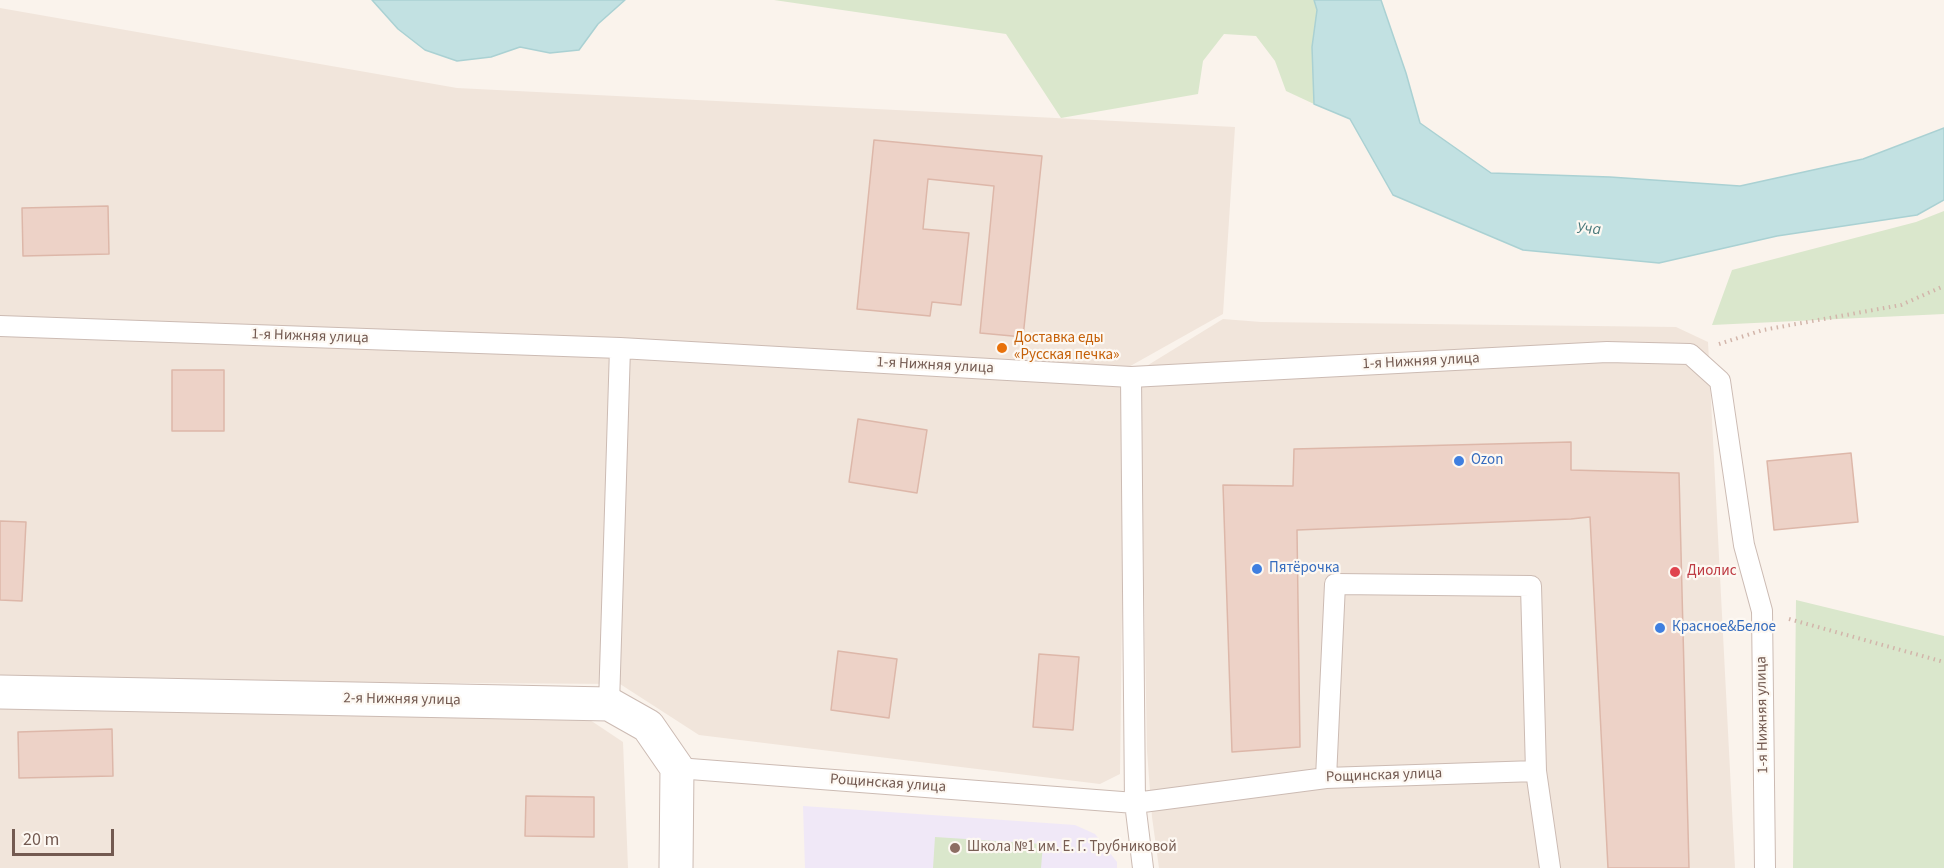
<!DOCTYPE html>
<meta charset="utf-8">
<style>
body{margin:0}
#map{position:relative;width:1944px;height:868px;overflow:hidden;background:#faf3ec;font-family:"Source Sans 3",sans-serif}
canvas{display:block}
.scale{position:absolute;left:12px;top:829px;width:102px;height:27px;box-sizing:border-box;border:3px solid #735a51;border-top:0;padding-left:8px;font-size:18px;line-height:21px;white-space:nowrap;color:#735a51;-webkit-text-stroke:4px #fdf8f2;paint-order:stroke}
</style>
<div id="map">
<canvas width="1944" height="868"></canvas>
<div class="scale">20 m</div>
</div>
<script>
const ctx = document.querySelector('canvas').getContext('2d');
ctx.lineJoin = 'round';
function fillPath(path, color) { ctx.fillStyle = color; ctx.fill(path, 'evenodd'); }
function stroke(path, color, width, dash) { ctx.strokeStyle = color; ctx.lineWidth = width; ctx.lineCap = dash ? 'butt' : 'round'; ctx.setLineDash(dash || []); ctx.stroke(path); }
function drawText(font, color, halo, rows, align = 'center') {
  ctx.font = font + ' "Source Sans 3",sans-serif'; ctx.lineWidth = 4.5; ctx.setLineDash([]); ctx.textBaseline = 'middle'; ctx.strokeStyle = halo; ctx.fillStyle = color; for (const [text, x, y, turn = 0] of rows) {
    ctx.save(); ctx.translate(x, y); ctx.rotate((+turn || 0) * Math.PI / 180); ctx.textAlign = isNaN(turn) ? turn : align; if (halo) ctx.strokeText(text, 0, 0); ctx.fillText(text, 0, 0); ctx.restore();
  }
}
fillPath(new Path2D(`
 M0 8 457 88 1235 127 1223 314 1125 369 1120 774 1100 784 699 735 620 684 0 680Z
 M1223 319 1261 322 1676 327 1708 342 1735 868H1159L1152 817 1147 751 1140 370Z
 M0 703 578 712 623 742 628 868H0Z`), '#f1e5db');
fillPath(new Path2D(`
 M803 806 1075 825 1095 834 1117 862V868H805Z`), '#f0e8f7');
fillPath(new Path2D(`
 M774 0H1314L1317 10 1312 47 1314 104 1286 91 1275 61 1256 36 1224 34 1203 61 1198 94 1061 118 1006 34Z
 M1944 211V314L1712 325 1732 270 1916 222Z
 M1796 600 1944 636V868H1793Z
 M935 837 1043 844 1041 868H933Z`), '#dae7cc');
const water = new Path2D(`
 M372 0H625L598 24 579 50 550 53 520 47 491 57 457 61 425 50 398 29Z
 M1314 0H1381L1406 73 1420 123 1491 173 1610 177 1740 186 1863 159 1944 128V200L1917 215 1777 236 1659 263 1523 250 1393 195 1350 119 1314 104 1312 47 1317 10Z`);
fillPath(water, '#c2e1e2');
stroke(water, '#aad1d3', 1.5);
const building = new Path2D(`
 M874 140 1042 156 1023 337 980 333 994 186 928 179 923 229 969 233 961 305 932 302 930 316 857 309Z
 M108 206 109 254 23 256 22 208Z
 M172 370H224V431H172Z
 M858 419 927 430 917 493 849 482Z
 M1571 442V470L1679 473 1689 868H1608L1590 517 1571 519 1297 530 1300 747 1232 752 1223 485 1293 486 1294 449Z
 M1851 453 1858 522 1774 530 1767 461Z
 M0 521 26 522 22 601 0 600Z
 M838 651 897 659 889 718 831 710Z
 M1039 654 1079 657 1073 730 1033 727Z
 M112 729 113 776 19 778 18 732Z
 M526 796 594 797V837L525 836Z`);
fillPath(building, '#edd2c7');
stroke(building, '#ddb7a9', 1.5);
const lane = new Path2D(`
 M0 326 620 348 609 704
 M620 348 1131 377 1607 352 1690 354 1720 381 1744 545 1762 611 1765 868
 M1131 377 1135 803 1143 868
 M677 768 1135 803 1326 778 1536 771 1550 868
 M1326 778 1335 584 1531 586 1536 771`);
const street = new Path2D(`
 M0 692 609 704 648 726 677 768 676 868`);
stroke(lane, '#ccbbb3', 22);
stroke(street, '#ccbbb3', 35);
stroke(new Path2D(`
 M1719 344 1763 330 1901 305 1944 286
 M1789 619 1944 662`), '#d2b5aa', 4, [1.5, 4.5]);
stroke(lane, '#fff', 20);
stroke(street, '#fff', 33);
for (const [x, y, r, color] of [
 [1002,348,6,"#e8710a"],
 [1459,461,6,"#3f7fe0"],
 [1257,569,6,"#3f7fe0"],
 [1675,572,6,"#e0444e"],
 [1660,628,6,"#3f7fe0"],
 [955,848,6,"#8d6e63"]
]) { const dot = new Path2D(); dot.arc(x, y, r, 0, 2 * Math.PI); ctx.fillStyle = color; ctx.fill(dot); stroke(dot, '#fdf8f2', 2); }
drawText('15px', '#735a51', '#fdf8f2', [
 ["1-я Нижняя улица",310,337,2],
 ["1-я Нижняя улица",1421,362,-3],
 ["1-я Нижняя улица",935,366,3],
 ["2-я Нижняя улица",402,700,1],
 ["1-я Нижняя улица",1763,715,-91],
 ["Рощинская улица",1384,776,-2],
 ["Рощинская улица",888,784,4]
]);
drawText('15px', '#c56008', '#fdf8f2', [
 ["Доставка еды",1014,339],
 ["«Русская печка»",1014,356]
], 'left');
drawText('15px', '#366cbe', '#fdf8f2', [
 ["Ozon",1471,461],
 ["Пятёрочка",1269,569],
 ["Красное&Белое",1672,628]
], 'left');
drawText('15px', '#be3a42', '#fdf8f2', [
 ["Диолис",1687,572]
], 'left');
drawText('15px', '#785e54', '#fdf8f2', [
 ["Школа №1 им. Е. Г. Трубниковой",967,848]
], 'left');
drawText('italic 16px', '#4a7a7c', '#fdf8f2', [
 ["Уча",1589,230,3]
]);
</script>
